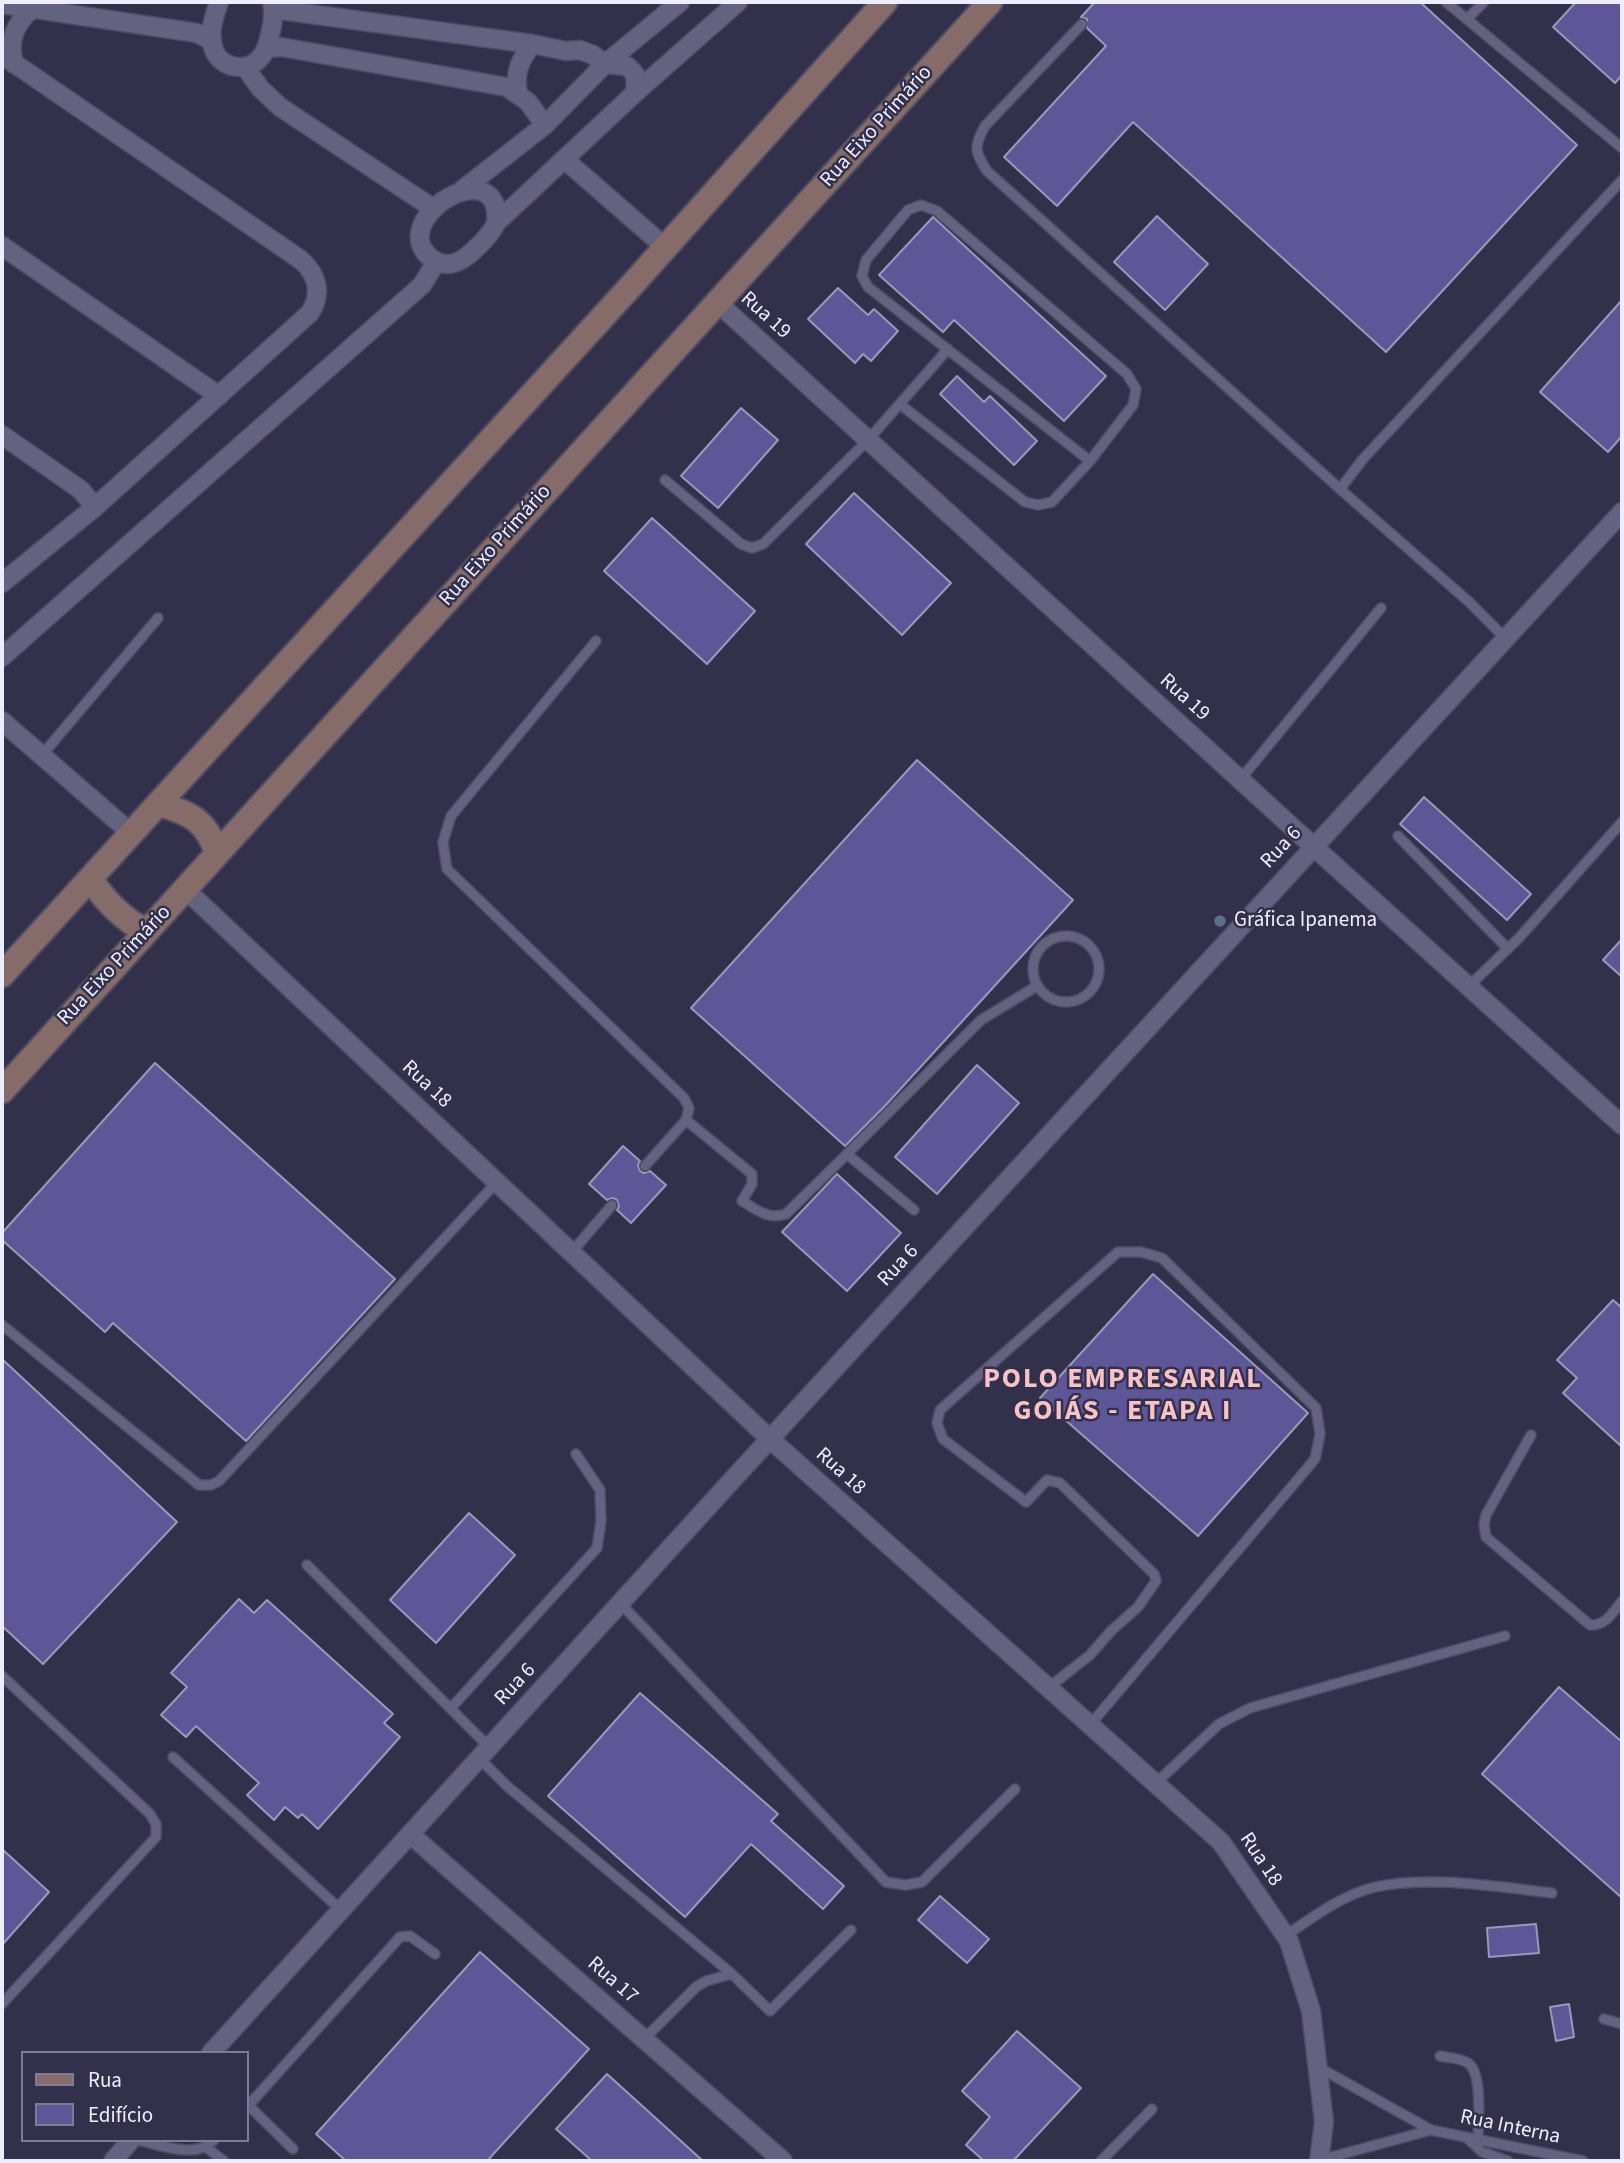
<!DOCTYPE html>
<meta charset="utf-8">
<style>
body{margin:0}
#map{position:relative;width:1624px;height:2163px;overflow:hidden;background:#33304c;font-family:"Source Sans 3",sans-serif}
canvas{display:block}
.frame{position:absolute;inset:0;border:4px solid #eeedff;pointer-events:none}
.legend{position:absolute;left:21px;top:2051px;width:228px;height:91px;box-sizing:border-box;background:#33304c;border:2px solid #7e7c94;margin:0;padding:9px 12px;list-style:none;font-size:21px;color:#eeedff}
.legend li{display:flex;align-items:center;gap:14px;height:35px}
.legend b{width:35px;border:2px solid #7e7c94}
</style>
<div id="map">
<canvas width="1624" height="2163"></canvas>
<div class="frame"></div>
<ul class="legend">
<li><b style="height:9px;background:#856c6a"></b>Rua</li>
<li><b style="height:19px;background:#5f5698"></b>Edifício</li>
</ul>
</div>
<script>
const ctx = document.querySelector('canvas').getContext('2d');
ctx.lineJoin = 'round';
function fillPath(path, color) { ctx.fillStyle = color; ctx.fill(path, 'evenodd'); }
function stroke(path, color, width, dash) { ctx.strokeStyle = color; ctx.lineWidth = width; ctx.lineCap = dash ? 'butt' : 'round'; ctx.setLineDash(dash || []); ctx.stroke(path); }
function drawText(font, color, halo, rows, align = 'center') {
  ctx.font = font + ' "Source Sans 3",sans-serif'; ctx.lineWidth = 5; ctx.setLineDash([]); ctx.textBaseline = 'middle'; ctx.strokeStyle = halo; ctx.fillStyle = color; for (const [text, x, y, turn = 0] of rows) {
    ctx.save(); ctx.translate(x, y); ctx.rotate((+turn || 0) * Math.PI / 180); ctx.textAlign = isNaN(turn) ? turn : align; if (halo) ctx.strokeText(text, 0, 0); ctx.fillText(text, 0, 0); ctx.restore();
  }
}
const building = new Path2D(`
 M1095 2H1420L1577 145 1386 352 1133 122 1057 206 1004 157 1106 46 1087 28V19L1081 17Z
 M1576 2H1622V75L1615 83 1553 27Z
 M1157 216 1208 264 1165 310 1114 262Z
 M933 217 1106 376 1064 421 954 320 943 332 879 275Z
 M838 288 868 315 874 309 898 331 871 361 863 354 855 363 808 319Z
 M1622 300V436L1608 452 1540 392Z
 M957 376 984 402 990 396 1037 441 1014 465 940 394Z
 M741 408 778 440 718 508 681 476Z
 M854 493 951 583 902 635 806 544Z
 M652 518 755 611 707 664 604 571Z
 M917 760 1073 900 884 1107 845 1146 691 1008Z
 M1424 797 1531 894 1507 920 1400 824Z
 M1622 939V977L1603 960Z
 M155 1063 395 1279 246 1441 113 1323 105 1332 2 1240V1233Z
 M977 1065 1019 1103 937 1194 895 1157Z
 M623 1146 640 1161 638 1165 640 1171 644 1173 650 1171 666 1185 631 1223 617 1210 619 1206 617 1200 613 1198 607 1200 589 1184Z
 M837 1174 901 1233 847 1291 782 1232Z
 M1153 1274 1308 1413 1198 1536 1040 1398Z
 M1613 1300 1622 1308V1447L1563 1393 1577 1378 1557 1360Z
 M2 1359 177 1522 43 1664 2 1626Z
 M469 1513 515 1555 436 1643 390 1600Z
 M239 1599 254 1613 267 1600 393 1714 384 1723 400 1737 318 1829 302 1814 298 1818 285 1807 274 1820 247 1795 259 1783 196 1726 186 1737 161 1715 187 1687 171 1673Z
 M1559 1687 1622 1742V1898L1482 1774Z
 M640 1693 778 1814 771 1821 844 1886 823 1909 751 1844 685 1917 548 1796Z
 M2 1849 49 1892 2 1945Z
 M940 1896 989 1939 967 1963 918 1920Z
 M1536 1924 1539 1953 1489 1957 1487 1928Z
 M480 1952 589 2049 487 2161H346L316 2134Z
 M1569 2004 1574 2037 1556 2041 1550 2007Z
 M1017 2031 1081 2088 1013 2161H984L966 2145 990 2117 962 2091Z
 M607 2074 703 2161H592L556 2129Z`);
fillPath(building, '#5f5698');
stroke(building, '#9b98ba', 2);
const lane = new Path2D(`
 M1446 2 1622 148
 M1467 19 1484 2
 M1082 24 985 126C974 146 974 151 987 171L1340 489
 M901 405 1025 502 1038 505 1052 502 1090 461 1133 405 1136 389 1127 374 937 211 921 205 908 210 866 260 862 276 868 287 1090 461
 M665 480 741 544 752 548 763 544 868 440 948 349
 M1507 640 1468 601 1340 489 1363 459 1622 180
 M596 641 451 816 443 842 447 869 684 1098 689 1108 686 1120 645 1166
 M42 755 158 618
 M1240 780 1381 608
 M1398 836 1508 949
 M1033 969a33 33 0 1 1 66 0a33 33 0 1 1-66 0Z
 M1469 986 1519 938 1622 822
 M686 1120 752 1174V1184L742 1201C757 1210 768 1220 786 1214L847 1154 914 1210
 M847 1154 981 1020 1037 986
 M571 1253 612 1205
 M2 1325 199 1485H211L219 1481 496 1183
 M1531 1435 1486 1515 1484 1525 1486 1537 1590 1625C1606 1626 1613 1612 1622 1601
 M307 1565 489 1747
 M621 1604 886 1882 905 1885 922 1882 1015 1789
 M2 1676 150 1814 156 1824V1837L2 2004
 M1048 1688 1090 1655 1111 1631 1138 1607 1156 1581 1154 1574 1060 1483 1047 1480 1026 1502 943 1439 937 1423 940 1410 1118 1252H1141L1162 1258 1316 1408 1320 1434 1315 1459 1090 1725
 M451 1708 597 1548 601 1521 600 1490 576 1454
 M173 1757 341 1910
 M479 1758 507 1786 732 1974 770 2011 851 1930
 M1156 1783 1219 1724 1250 1708 1505 1636
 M1285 1936C1313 1917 1342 1895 1375 1887 1430 1875 1497 1887 1552 1893
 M1604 2019 1622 2024
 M644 2039 696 1987 706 1981 732 1974
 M1440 2056C1449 2058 1460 2058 1468 2063 1483 2073 1478 2122 1478 2140
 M1318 2067 1431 2130 1583 2161
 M248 2105 293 2149
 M247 2107 400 1937 410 1936 435 1954
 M1467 2138 1482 2152 1508 2161
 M137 2140C161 2145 195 2160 214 2140
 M207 2148 224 2161
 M1320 2160 1431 2130
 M1101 2161 1152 2109`);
const street = new Path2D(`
 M219 2C214 16 208 34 214 50 221 68 246 73 259 59 266 52 268 43 270 34 273 24 274 12 272 2
 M2 4 197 33 212 41
 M273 9 532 44 566 51 580 50 593 55 605 64 627 66 635 74 636 92
 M266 48 281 47 507 87 528 102 545 125
 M2 55 301 260C318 275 322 294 310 313L95 507 2 583
 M14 64C8 41 14 24 32 9
 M245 67 260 88 280 107 434 209
 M518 93C514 73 520 60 532 44
 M564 159 665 247
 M462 190 545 125 605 64 680 2
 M496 223C502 164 426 195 420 233 417 251 436 268 454 263 467 260 491 235 496 223L636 92 738 2
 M2 246 219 396
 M718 303 1314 847 1622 1125
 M2 435 81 490 95 507
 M2 657 422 285 436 262
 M2 721 131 833
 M186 890 770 1439 1221 1842 1289 1941 1311 2011 1324 2122 1319 2161
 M410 1834 783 2161
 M211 2053 734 1478 1622 512
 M113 2161 131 2140`);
const secondary = new Path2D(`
 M159 804C190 813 206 820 217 853
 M90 879C106 901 122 919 146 931
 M2 975 631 286 885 2
 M2 1091 990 2`);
stroke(lane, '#4e4b62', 12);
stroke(street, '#4e4b62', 21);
stroke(secondary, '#4e4b62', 28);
stroke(lane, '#646281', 9);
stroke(street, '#646281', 18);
stroke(secondary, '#856c6a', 24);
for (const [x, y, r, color] of [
 [1220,921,7,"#5c6f8a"]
]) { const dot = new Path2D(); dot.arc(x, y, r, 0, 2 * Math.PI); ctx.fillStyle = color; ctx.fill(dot); stroke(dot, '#33304c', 2.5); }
drawText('21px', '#eeedff', '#33304c', [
 ["Rua Eixo Primário",877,127,-48],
 ["Rua 19",765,316,42],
 ["Rua Eixo Primário",496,546,-48],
 ["Rua 19",1184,698,42],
 ["Rua 6",1282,848,-47],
 ["Rua Eixo Primário",115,966,-47],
 ["Rua 18",426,1085,43],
 ["Rua 6",899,1266,-47],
 ["Rua 18",840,1472,42],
 ["Rua 6",516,1685,-47],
 ["Rua 18",1260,1860,56],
 ["Rua 17",612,1981,41],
 ["Rua Interna",1510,2128,12]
]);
drawText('21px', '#eeedff', '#33304c', [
 ["Gráfica Ipanema",1234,921]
], 'left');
ctx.letterSpacing = '2px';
drawText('bold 28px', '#f7c3c8', '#33304c', [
 ["POLO EMPRESARIAL",1123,1381],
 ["GOIÁS - ETAPA I",1123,1413]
]);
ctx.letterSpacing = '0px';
</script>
